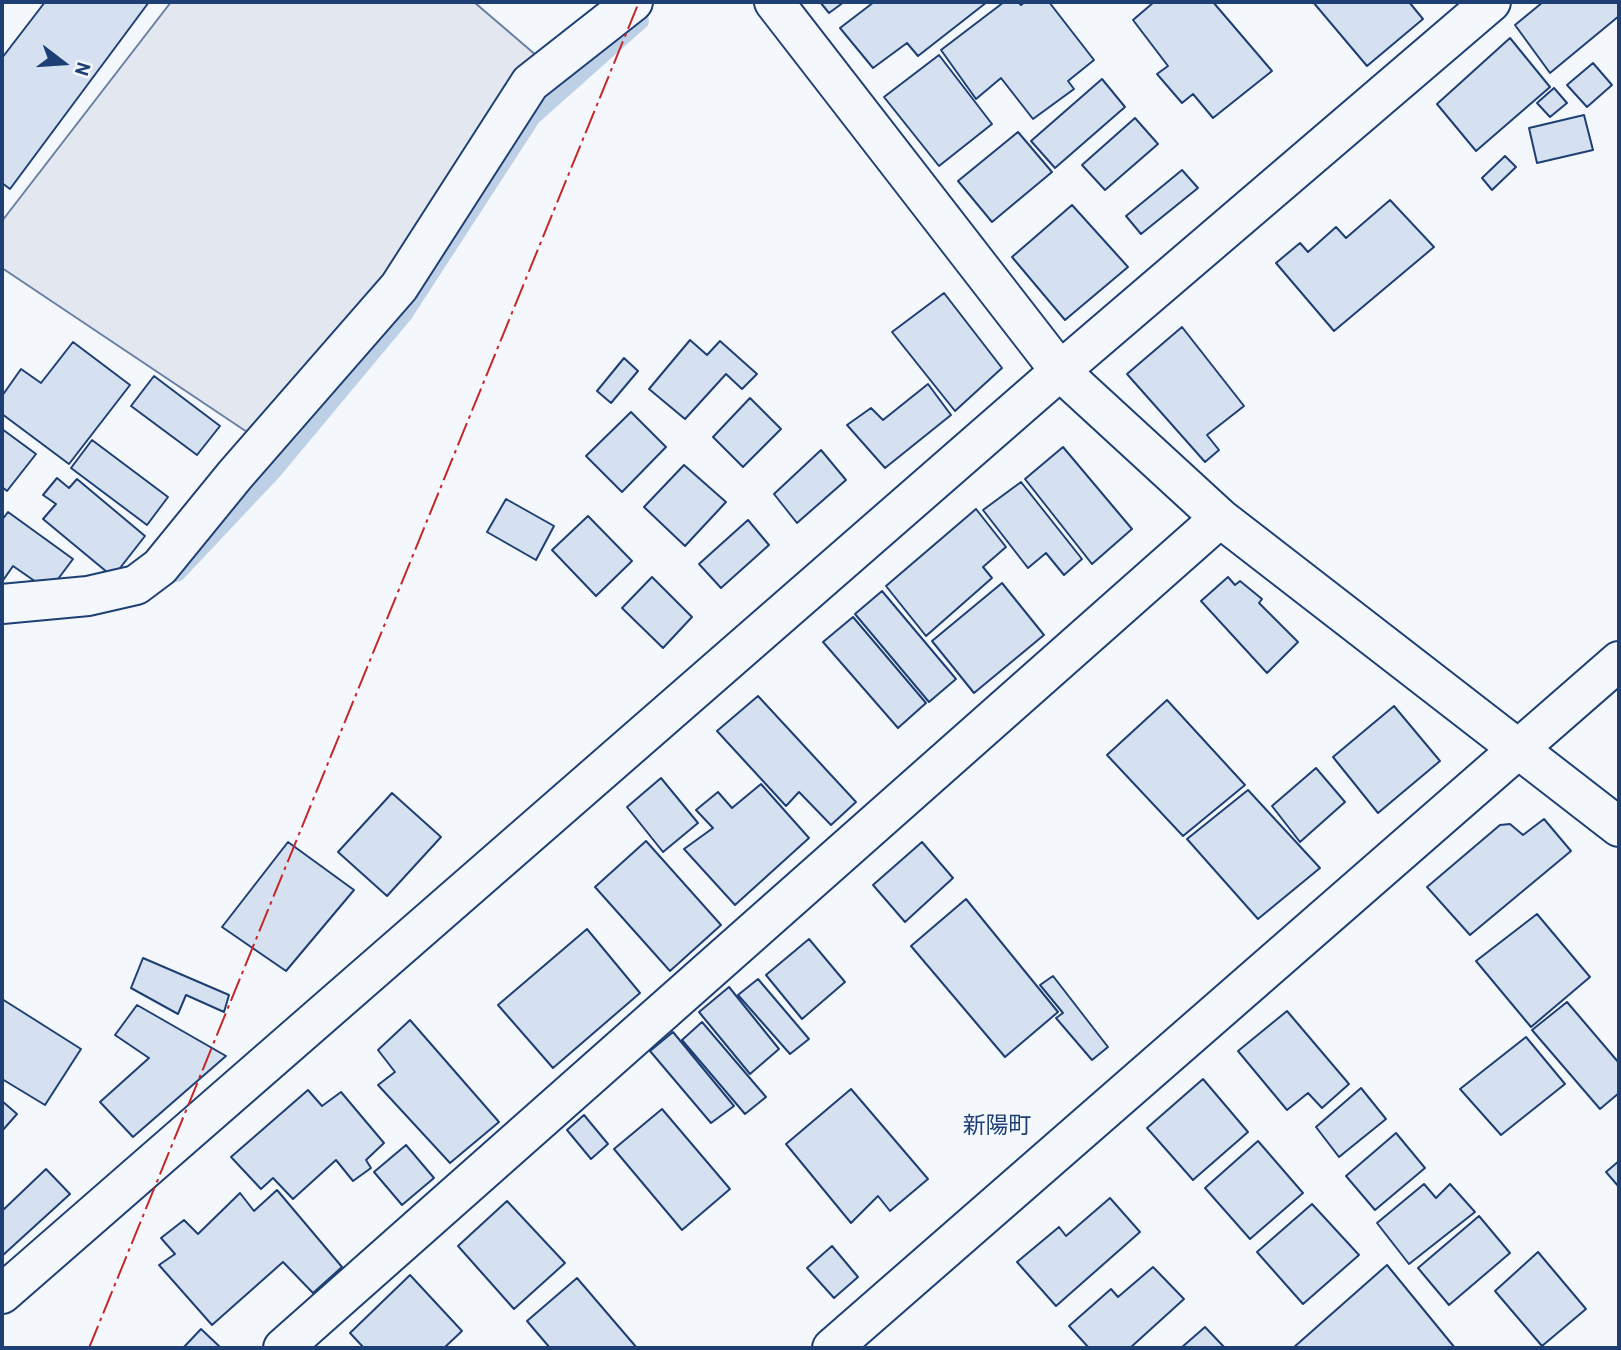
<!DOCTYPE html>
<meta charset="utf-8">
<style>
body{margin:0}
#map{position:relative;width:1621px;height:1350px;overflow:hidden;background:#f4f7fb;font-family:Barlow,sans-serif}
canvas{display:block}
.frame{position:absolute;inset:0;border:4px solid #1d3f73;pointer-events:none}
.north{position:absolute;left:28px;top:28px;width:70px;height:70px;-webkit-text-stroke:5px #f4f7fb;paint-order:stroke;rotate:107deg;font-size:19px;font-weight:700;line-height:28px;text-align:center;color:#1d3f73}
.north::after{content:'';display:block;margin:auto;width:24px;height:32px;background:#1d3f73;clip-path:polygon(50% 0,100% 100%,50% 72%,0 100%)}
</style>
<div id="map">
<canvas width="1621" height="1350"></canvas>
<div class="frame"></div>
<div class="north">N</div>
</div>
<script>
const ctx = document.querySelector('canvas').getContext('2d');
ctx.lineJoin = 'round';
function fillPath(path, color) { ctx.fillStyle = color; ctx.fill(path, 'evenodd'); }
function stroke(path, color, width, dash) { ctx.strokeStyle = color; ctx.lineWidth = width; ctx.lineCap = dash ? 'butt' : 'round'; ctx.setLineDash(dash || []); ctx.stroke(path); }
function drawText(font, color, halo, rows, align = 'center') {
  ctx.font = font + ' Barlow,"Noto Sans JP",sans-serif'; ctx.lineWidth = 5; ctx.setLineDash([]); ctx.textBaseline = 'middle'; ctx.strokeStyle = halo; ctx.fillStyle = color; for (const [text, x, y, turn = 0] of rows) {
    ctx.save(); ctx.translate(x, y); ctx.rotate((+turn || 0) * Math.PI / 180); ctx.textAlign = isNaN(turn) ? turn : align; if (halo) ctx.strokeText(text, 0, 0); ctx.fillText(text, 0, 0); ctx.restore();
  }
}
const parking = new Path2D(`
 M171 2H474L537 56 384 295 259 440 2 268V221Z`);
fillPath(parking, '#e3e8f0');
stroke(parking, '#687fa3', 2);
stroke(new Path2D(`
 M177 574 275 470 405 314 533 117 641 21`), '#bed0e5', 16);
const building = new Path2D(`
 M45 2H149L10 189 2 183V58Z
 M820 2H844L829 13Z
 M874 2H987L918 56 907 43 873 68 840 28Z
 M1004 2H1018L1021 5 1025 2H1049L1094 60 1068 81 1074 89 1033 119 1001 78 976 99 941 50Z
 M1154 2H1213L1272 71 1213 118 1193 94 1182 103 1157 74 1168 66 1133 20Z
 M1313 2H1409L1423 19 1367 66Z
 M1543 2H1619V16L1550 73 1515 25Z
 M1510 38 1550 87 1476 151 1437 104Z
 M939 55 992 124 939 166 884 97Z
 M1593 63 1612 85 1587 107 1567 85Z
 M1102 79 1125 107 1055 168 1031 141Z
 M1554 88 1567 103 1550 117 1537 103Z
 M1584 115 1593 150 1537 163 1529 128Z
 M1135 118 1158 144 1105 190 1082 165Z
 M1018 132 1052 172 992 222 958 181Z
 M1505 156 1516 167 1492 190 1482 178Z
 M1182 170 1198 188 1141 234 1126 216Z
 M1390 200 1434 247 1334 331 1276 263 1300 243 1308 252 1336 227 1346 238Z
 M1072 205 1128 267 1065 320 1012 257Z
 M944 293 1002 368 955 411 892 332Z
 M1182 327 1244 406 1207 435 1219 450 1205 462 1127 374Z
 M690 340 707 355 720 341 757 374 742 389 726 374 685 419 649 389Z
 M73 342 130 385 69 464 2 414V396L21 369 41 383Z
 M624 358 638 371 611 403 597 391Z
 M154 376 220 426 197 455 131 406Z
 M928 384 951 415 885 468 847 425 871 408 883 420Z
 M750 398 781 429 743 467 713 437Z
 M631 412 666 447 622 492 586 456Z
 M2 429 36 454 7 491 2 487Z
 M92 440 168 497 147 525 71 468Z
 M1063 447 1132 529 1092 564 1025 479Z
 M821 450 846 480 797 523 774 494Z
 M684 465 726 502 685 546 644 507Z
 M57 478 69 488 77 479 145 536 113 577 43 519 56 504 43 495Z
 M1021 482 1082 559 1064 575 1046 553 1028 568 983 510Z
 M506 499 554 526 536 560 487 532Z
 M976 509 1006 547 983 567 992 578 926 636 886 586Z
 M8 512 73 559 49 591 13 566 4 579 2 578V520Z
 M588 516 632 561 596 596 552 550Z
 M748 520 769 545 721 588 699 564Z
 M652 577 692 617 663 648 622 608Z
 M1228 577 1235 585 1240 581 1262 599 1259 603 1298 642 1267 673 1201 601Z
 M1002 583 1044 635 974 693 932 641Z
 M882 591 956 679 929 702 855 614Z
 M853 617 926 703 898 728 823 642Z
 M758 696 856 802 831 825 799 792 786 806 717 731Z
 M1167 700 1245 785 1183 836 1107 755Z
 M1394 706 1440 761 1378 813 1333 757Z
 M1316 768 1345 802 1300 842 1272 806Z
 M661 778 698 823 663 852 627 807Z
 M761 784 809 838 735 905 684 849 713 828 696 810 718 792 732 808Z
 M1248 790 1320 868 1258 919 1187 839Z
 M392 793 441 837 387 896 338 852Z
 M1544 819 1571 851 1470 935 1427 887 1500 825 1510 824 1523 835Z
 M646 841 721 925 670 971 595 887Z
 M288 842 354 890 286 971 222 927Z
 M922 842 953 878 905 922 873 885Z
 M966 899 1058 1012 1005 1057 911 946Z
 M1537 914 1590 977 1531 1027 1476 961Z
 M587 929 640 993 553 1068 498 1005Z
 M809 939 845 982 802 1019 766 975Z
 M143 958 229 995 224 1012 186 995 178 1014 131 988Z
 M1053 976 1108 1047 1092 1060 1056 1018 1063 1013 1040 985Z
 M758 979 809 1039 790 1054 738 995Z
 M729 987 779 1049 750 1074 699 1012Z
 M2 999 81 1049 45 1105 2 1079Z
 M1567 1002 1619 1063V1093L1600 1109 1532 1030Z
 M137 1005 226 1056 133 1137 100 1102 149 1058 115 1035Z
 M1287 1011 1349 1084 1322 1108 1308 1093 1287 1110 1238 1051Z
 M410 1020 499 1122 450 1163 378 1085 395 1072 378 1050Z
 M702 1022 766 1097 745 1114 682 1040Z
 M673 1032 734 1106 711 1123 650 1051Z
 M1526 1037 1565 1084 1501 1135 1460 1089Z
 M1203 1079 1248 1132 1193 1180 1147 1128Z
 M1361 1088 1386 1119 1339 1157 1316 1127Z
 M851 1089 928 1179 890 1211 878 1196 851 1223 786 1144Z
 M308 1090 322 1106 341 1092 384 1143 366 1160 371 1168 353 1181 336 1160 293 1199 273 1178 261 1189 231 1157Z
 M2 1101 17 1114 2 1131Z
 M662 1109 730 1189 682 1230 614 1149Z
 M584 1115 608 1144 591 1159 567 1130Z
 M1396 1133 1425 1168 1375 1210 1346 1176Z
 M1258 1141 1303 1193 1250 1239 1205 1188Z
 M406 1145 434 1178 402 1205 374 1172Z
 M1619 1161V1187L1606 1172Z
 M46 1169 70 1194 2 1256V1211Z
 M1424 1184 1436 1198 1450 1184 1475 1212 1409 1264 1377 1223Z
 M277 1190 342 1267 313 1293 283 1262 212 1325 159 1265 175 1254 161 1238 184 1220 198 1234 240 1193 254 1211Z
 M1110 1198 1140 1232 1056 1306 1017 1262 1059 1227 1066 1236Z
 M507 1201 565 1263 514 1309 458 1246Z
 M1312 1204 1359 1255 1303 1304 1257 1252Z
 M1479 1216 1510 1253 1449 1305 1418 1268Z
 M832 1246 858 1277 834 1298 807 1268Z
 M1538 1252 1586 1309 1542 1346 1495 1291Z
 M1387 1265 1455 1348H1293Z
 M1153 1267 1184 1299 1130 1348H1089L1069 1326 1111 1289 1118 1297Z
 M410 1275 462 1331 444 1348H364L350 1333Z
 M577 1278 637 1348H550L527 1321Z
 M1205 1327 1225 1348H1181Z
 M201 1329 221 1348H183Z`);
fillPath(building, '#d5e0f0');
stroke(building, '#1d3f73', 2);
const minor = new Path2D(`
 M774 2 1060 371 1220 518 1619 827
 M2 604 88 596 136 585 160 567 235 475 399 287 530 83 633 2
 M2 1294 1060 371 1491 2
 M283 1348 1220 518
 M832 1348 1619 661`);
stroke(minor, '#1d3f73', 42);
stroke(minor, '#f4f7fb', 38);
stroke(new Path2D(`
 M89 1348 639 2`), '#c62828', 2, [24, 5, 3.5, 5]);
drawText('23px', '#1d3f73', '#f4f7fb', [
 ["新陽町",997,1125]
]);
</script>
